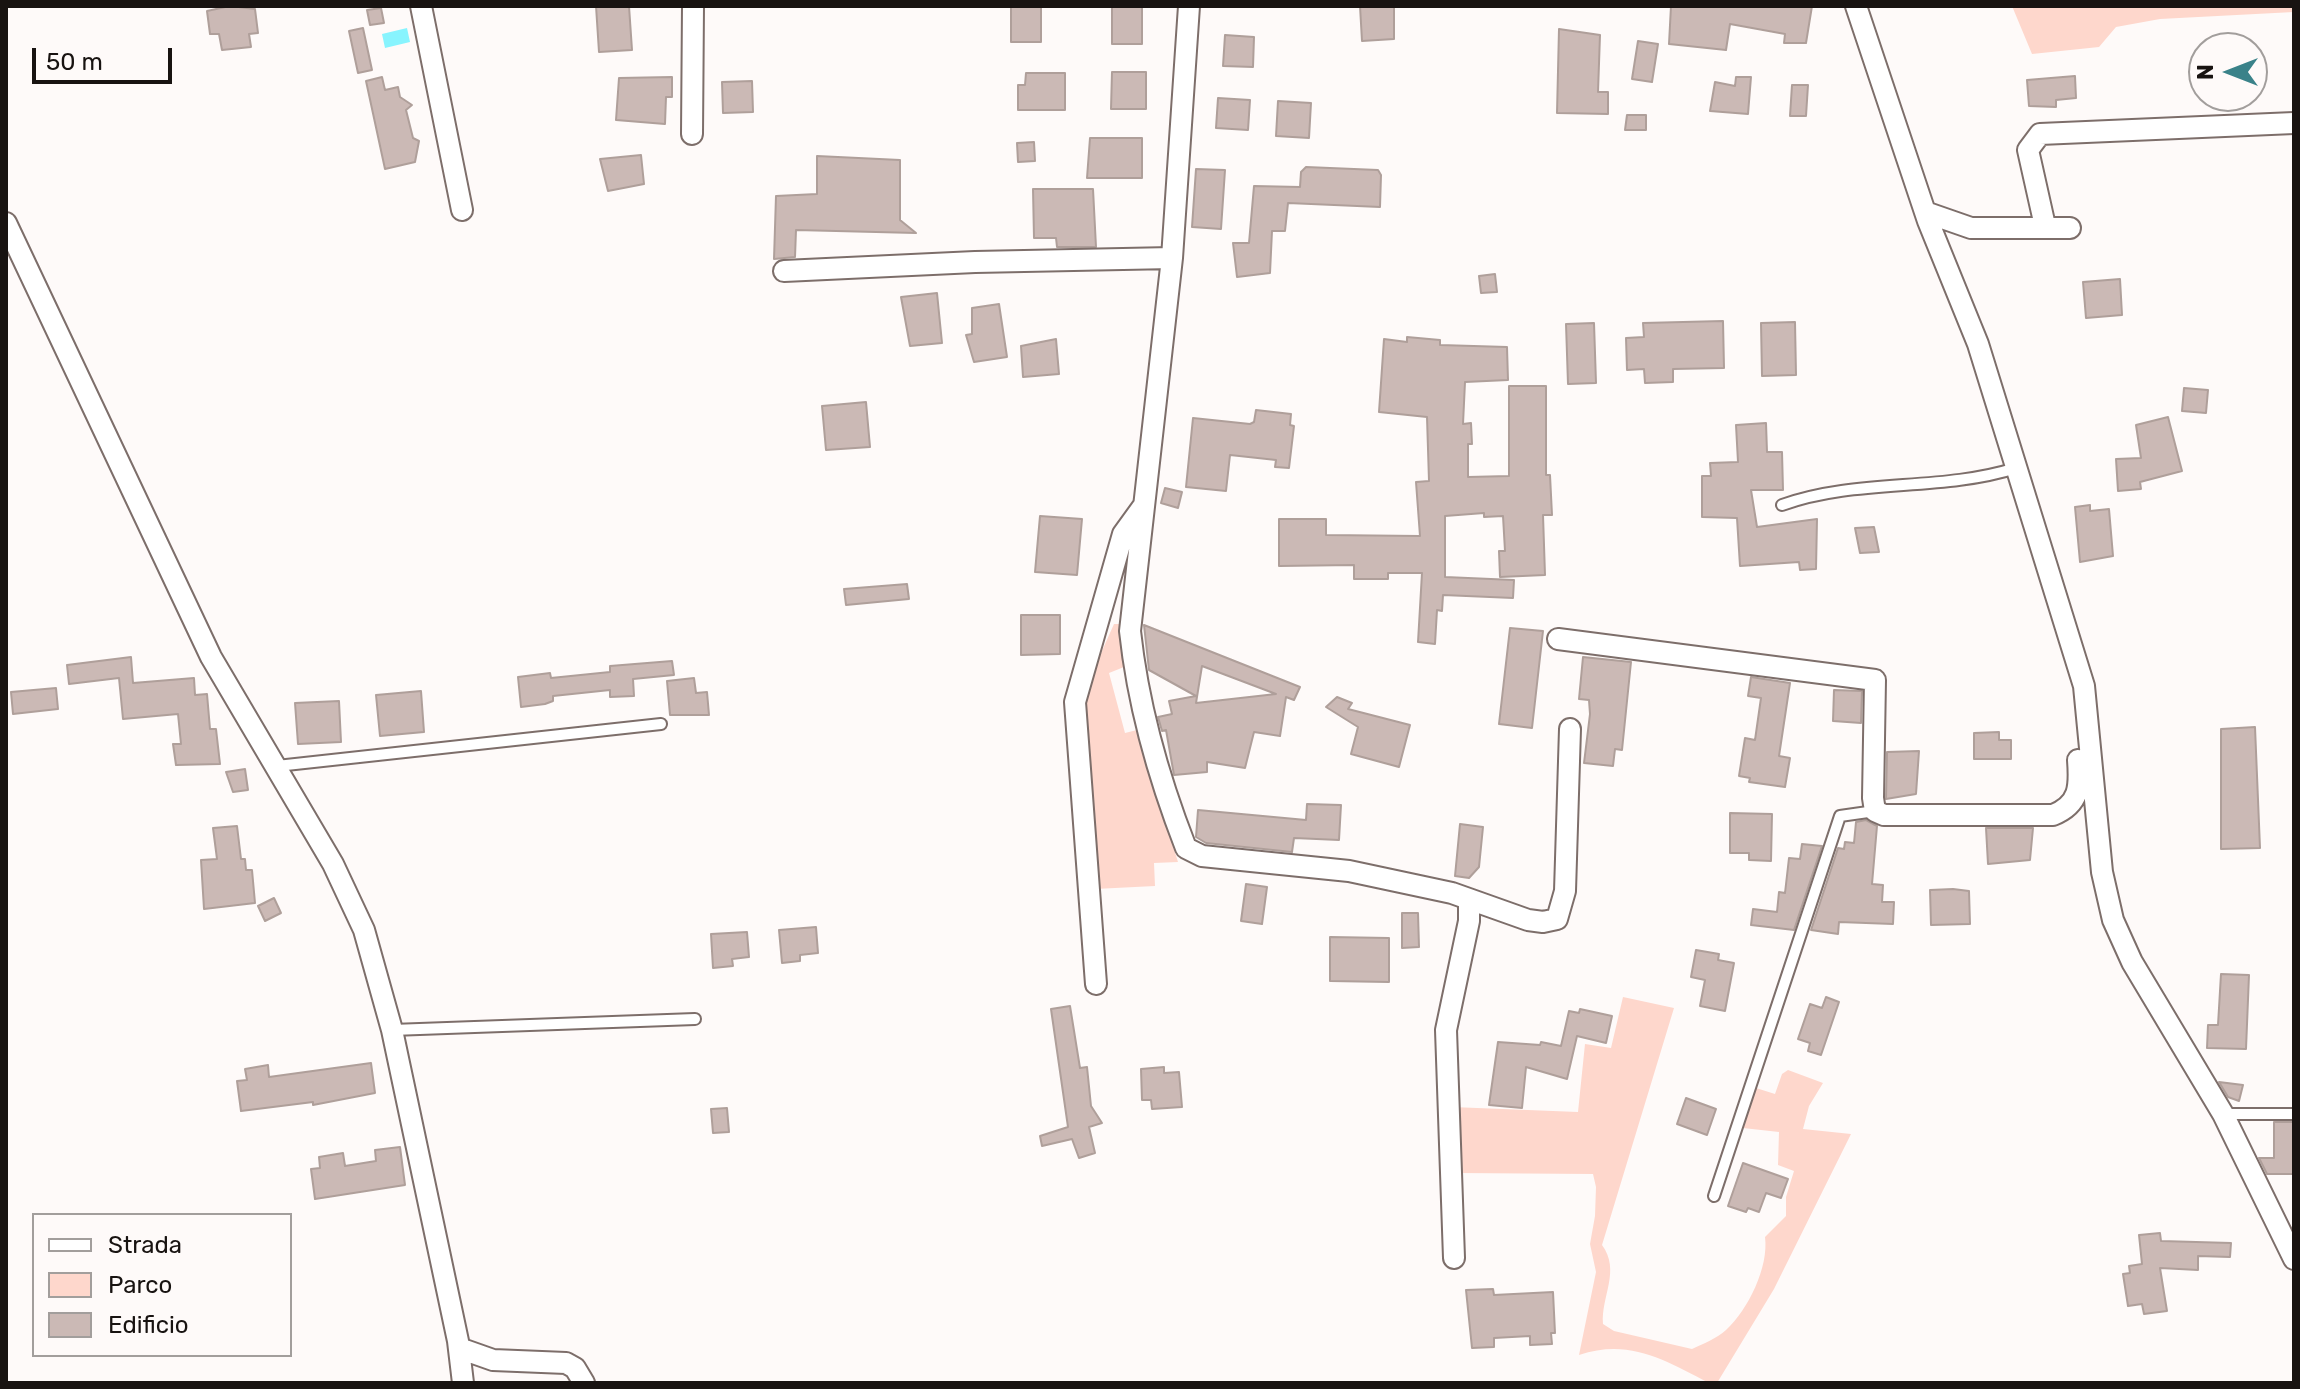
<!DOCTYPE html>
<style>
body{margin:0}
#map{position:relative;width:2300px;height:1389px;overflow:hidden;background:#fefaf9;font-family:Rubik,sans-serif}
canvas{display:block}
.frame{position:absolute;inset:0;border:8px solid #181311;pointer-events:none}
.legend{position:absolute;left:32px;top:1213px;width:260px;height:144px;box-sizing:border-box;background:#fefaf9;border:2px solid #a29e9c;margin:0;padding:10px 14px;list-style:none;font-size:24px;color:#181311}
.legend li{display:flex;align-items:center;gap:16px;height:40px}
.legend b{width:40px;border:2px solid #a29e9c}
.north{position:absolute;left:2188px;top:32px;width:80px;height:80px;box-sizing:border-box;background:#fefaf9;border:2px solid #a29e9c;border-radius:50%;rotate:270deg;font-size:22px;font-weight:700;line-height:32px;text-align:center;color:#181311}
.north::after{content:'';display:block;margin:auto;width:28px;height:36px;background:#3a8289;clip-path:polygon(50% 0,100% 100%,50% 72%,0 100%)}
.scale{position:absolute;left:32px;top:48px;width:140px;height:36px;box-sizing:border-box;border:4px solid #181311;border-top:0;padding-left:10px;font-size:24px;line-height:28px;white-space:nowrap;color:#181311;-webkit-text-stroke:6px #fefaf9;paint-order:stroke}
</style>
<div id="map">
<canvas width="2300" height="1389"></canvas>
<div class="frame"></div>
<ul class="legend">
<li><b style="height:10px;background:#fff"></b>Strada</li>
<li><b style="height:22px;background:#fed7cc"></b>Parco</li>
<li><b style="height:22px;background:#cbb9b5"></b>Edificio</li>
</ul>
<div class="north">N</div>
<div class="scale">50 m</div>
</div>
<script>
const ctx = document.querySelector('canvas').getContext('2d');
ctx.lineJoin = 'round';
function fillPath(path, color) { ctx.fillStyle = color; ctx.fill(path, 'evenodd'); }
function stroke(path, color, width, dash) { ctx.strokeStyle = color; ctx.lineWidth = width; ctx.lineCap = dash ? 'butt' : 'round'; ctx.setLineDash(dash || []); ctx.stroke(path); }
fillPath(new Path2D(`
 M2012 6H2294V12L2160 19 2116 27 2099 47 2032 54Z
 M1114 624H1123L1124 667 1109 673 1125 733 1137 730 1178 862 1154 863 1155 886 1095 889 1085 697 1089 680Z
 M1623 997 1674 1008 1602 1245C1621 1271 1601 1296 1603 1324L1614 1331 1692 1349C1703 1344 1717 1338 1726 1330 1748 1310 1769 1267 1765 1237L1786 1216V1197L1794 1171 1778 1165 1779 1132 1743 1128 1756 1088 1775 1094 1782 1074 1788 1070 1823 1083 1809 1106 1803 1129 1851 1134 1774 1289 1717 1383H1709C1665 1360 1629 1338 1579 1355L1596 1272 1590 1244 1595 1216 1596 1187 1593 1174 1457 1173 1452 1107 1578 1112 1585 1044 1611 1048Z`), '#fed7cc');
fillPath(new Path2D(`
 M407 28 410 42 385 48 382 34Z`), '#88f4fe');
const building = new Path2D(`
 M230 6 255 9 258 33 249 34 251 47 222 50 219 34H210L207 11Z
 M596 6H629L632 50 599 52Z
 M1011 6H1041V42H1011Z
 M1112 6H1142V44H1112Z
 M1360 6H1394V39L1362 41Z
 M1671 6H1812L1806 43H1784L1785 34 1730 24 1726 50 1669 44Z
 M381 8 384 23 370 25 367 10Z
 M363 28 372 70 358 73 349 31Z
 M1559 29 1600 35 1598 92H1608V114L1557 113Z
 M1225 35 1254 37 1253 67 1223 66Z
 M1638 41 1658 44 1652 82 1632 79Z
 M1112 72H1146V109H1111Z
 M1026 73H1065V110H1018V85H1025Z
 M2075 76 2076 98 2056 100V107L2029 106 2027 80Z
 M382 77 385 90 398 87 400 97 412 105 406 110 413 138 419 141 415 162 385 169 366 81Z
 M672 77V97H666L665 124 616 120 619 78Z
 M1736 77H1751L1748 114 1710 111 1715 82 1735 86Z
 M752 81 753 112 723 113 722 82Z
 M1792 85H1808L1806 116H1790Z
 M1218 98 1250 100 1248 130 1216 128Z
 M1278 101 1311 103 1309 138 1276 136Z
 M1627 115H1646V130H1625Z
 M1090 138H1142V178H1087Z
 M1034 142 1035 161 1018 162 1017 143Z
 M641 155 644 184 608 191 600 159Z
 M817 156 900 160V220L916 233 796 230 795 257 774 259 776 196 817 194Z
 M1306 167 1378 170 1381 175 1380 207 1288 203 1285 231H1272L1270 273 1237 277 1233 243H1249L1254 186 1300 187 1301 172Z
 M1196 169 1225 170 1221 229 1192 227Z
 M1033 189H1093L1096 247H1057L1056 238H1034Z
 M1495 274 1497 292 1481 293 1479 276Z
 M2120 279 2122 315 2086 318 2083 282Z
 M937 293 942 343 910 346 901 297Z
 M999 304 1007 357 974 362 966 335 972 334V308Z
 M1723 321 1724 368 1673 369V382L1645 383 1644 369 1627 370 1626 338 1644 337 1643 323Z
 M1795 322 1796 375 1762 376 1761 323Z
 M1594 323 1596 383 1568 384 1566 324Z
 M1407 337 1440 340V345L1507 347 1508 380 1465 382 1463 424 1471 423 1472 444H1468V477L1509 476V386H1546V475H1550L1552 515H1543L1545 575 1500 577 1499 551H1505L1503 516 1484 517V513L1445 516V577L1514 580 1513 598 1443 595 1442 611 1437 610 1435 644 1418 642 1422 573H1388V579H1354V565L1279 566V519H1326V535L1420 536 1416 482 1429 481 1427 417 1379 412 1384 339 1407 342Z
 M1056 339 1059 374 1023 377 1021 346Z
 M2184 388 2208 390 2206 413 2182 411Z
 M866 402 870 447 826 450 822 406Z
 M1256 410 1291 414 1290 425 1294 426 1289 468 1275 467 1276 460 1230 455 1226 491 1186 487 1193 418 1250 424 1254 422Z
 M2168 417 2182 471 2140 482 2141 489 2118 491 2116 459 2141 458 2136 425Z
 M1766 423 1767 452H1782L1783 490H1751L1757 527 1817 519 1816 569 1800 570 1799 562 1740 566 1737 518 1702 517V476H1711L1710 463 1738 462 1736 425Z
 M1165 488 1182 492 1178 508 1161 503Z
 M2090 505V511L2109 509 2113 556 2080 562 2075 507Z
 M1040 516 1082 519 1077 575 1035 572Z
 M1874 527 1879 552 1860 553 1855 528Z
 M907 584 909 599 846 605 844 589Z
 M1021 615H1060V654L1021 655Z
 M1144 625 1300 687 1294 700 1286 697 1280 736 1254 732 1245 768 1207 762V772L1174 775 1166 730 1162 731 1158 717 1172 714 1169 701 1196 696 1149 670ZM1202 666 1276 694 1196 703Z
 M1510 628 1543 631 1532 728 1499 724Z
 M131 657 133 683 194 678 195 695 207 694 210 729H216L220 764 176 765 173 744H181L178 714 123 719 119 678 69 684 67 665Z
 M1583 657 1631 662 1622 750 1615 749 1613 766 1584 763 1590 714 1589 700 1579 699Z
 M672 661 674 675 633 679 634 696 610 697V690L553 696V701L545 704 521 707 518 677 550 673 551 678 610 672V666Z
 M1751 677 1790 683 1779 756 1790 758 1785 787 1749 782 1750 778 1739 776 1745 738 1755 740 1761 698 1748 696Z
 M694 678 696 693 707 692 709 715H670L667 681Z
 M56 688 58 709 13 714 11 692Z
 M1834 690 1862 691 1861 723 1833 721Z
 M421 691 424 732 380 736 376 695Z
 M1337 697 1352 703 1348 709 1410 725 1399 767 1351 754 1358 727 1326 707Z
 M339 701 341 742 298 744 295 703Z
 M2255 727 2260 848 2221 849V729Z
 M1999 732V740H2011V759H1974V733Z
 M1919 751 1916 794 1886 799 1887 752Z
 M245 769 248 790 233 792 226 772Z
 M1307 804 1341 805 1339 840 1294 838 1292 852 1206 843 1196 837 1198 810 1306 820Z
 M1730 813 1772 814 1771 861 1749 860V853H1730Z
 M1866 820 1877 826 1872 884 1883 885 1882 902H1894L1893 924 1839 922 1838 934 1811 930 1838 848 1844 849 1845 842 1854 843 1856 822Z
 M1460 824 1483 827 1479 867 1469 878 1455 876Z
 M237 826 241 859H245L246 870H252L255 903 204 909 201 860 217 859 213 828Z
 M1986 828H2033L2030 860 1988 864Z
 M1802 844 1822 846 1794 930 1751 925 1753 909 1777 912 1779 892 1785 893 1789 858 1800 859Z
 M1246 884 1267 887 1262 924 1241 921Z
 M1953 889 1969 891 1970 924 1931 925 1930 890Z
 M274 898 281 913 265 921 258 906Z
 M1402 913H1418L1419 947 1402 948Z
 M816 927 818 953 800 955V961L782 963 779 930Z
 M747 932 749 957 732 959 733 966 713 968 711 934Z
 M1330 937 1389 938V982L1330 981Z
 M1696 950 1719 954 1718 960 1734 963 1725 1011 1700 1006 1705 980 1691 977Z
 M2221 974 2249 975 2246 1049 2207 1048 2208 1025H2218Z
 M1826 997 1839 1002 1821 1055 1808 1051 1810 1043 1798 1039 1810 1004 1822 1008Z
 M1070 1006 1080 1068 1087 1067 1091 1106 1102 1123 1089 1127 1095 1153 1079 1158 1072 1139 1042 1146 1040 1136 1068 1127 1051 1009Z
 M1580 1009 1612 1016 1606 1043 1577 1036 1567 1079 1526 1067 1522 1108 1489 1105 1498 1042 1540 1045 1541 1042 1561 1046 1569 1011 1579 1013Z
 M371 1063 375 1093 313 1105V1102L241 1111 237 1081 247 1080 245 1069 268 1065 269 1077Z
 M1164 1067V1073L1179 1072 1182 1107 1152 1109 1151 1100H1142L1141 1069Z
 M2219 1082 2243 1085 2239 1101 2228 1097Z
 M1686 1098 1716 1109 1707 1135 1677 1124Z
 M727 1108 729 1132 713 1133 711 1109Z
 M2274 1122H2294V1174H2267L2259 1158H2274Z
 M400 1147 405 1185 315 1199 311 1169 320 1168 319 1157 343 1153 345 1166 376 1161 375 1150Z
 M1743 1163 1788 1179 1781 1198 1766 1193 1759 1212 1748 1208 1746 1212 1728 1206Z
 M2160 1233 2161 1241 2231 1243 2230 1257 2198 1256V1270L2160 1268 2167 1311 2144 1314 2142 1304 2128 1306 2123 1274 2130 1273 2129 1266 2142 1264 2139 1235Z
 M1493 1289 1494 1295 1553 1292 1555 1333H1551L1552 1344 1530 1345V1336L1494 1338V1347L1472 1348 1466 1290Z`);
fillPath(building, '#cbb9b5');
stroke(building, '#af9f9a', 2);
const service = new Path2D(`
 M1782 505C1857 478 1940 492 2016 468
 M277 766 661 724
 M392 1030 695 1019
 M2224 1114H2294
 M1714 1196 1840 816 1875 811`);
const minor = new Path2D(`
 M421 6 462 210
 M1189 6 1172 258 1130 631C1138 705 1159 779 1186 848L1202 856 1349 871 1452 893 1528 920 1543 922 1557 919 1565 891 1570 729
 M1856 6 1928 221 1978 344 2084 686 2102 872 2113 920 2132 962 2223 1114 2294 1259
 M692 134 693 6
 M1925 212 1971 228H2070
 M6 223 211 657 333 864 364 930 392 1030 458 1341 463 1383
 M2045 226 2028 150 2040 134 2294 123
 M784 271 975 262 1172 258
 M1558 639 1875 680 1873 798 1875 811 1884 815H2053C2080 804 2080 786 2078 760
 M1096 984 1075 702 1123 534 1144 505
 M1454 1258 1446 1030 1469 921V900
 M459 1348 493 1360 566 1363 575 1368 584 1383`);
stroke(service, '#7d6e6a', 14);
stroke(minor, '#7d6e6a', 24);
stroke(service, '#fff', 10);
stroke(minor, '#fff', 20);
</script>
